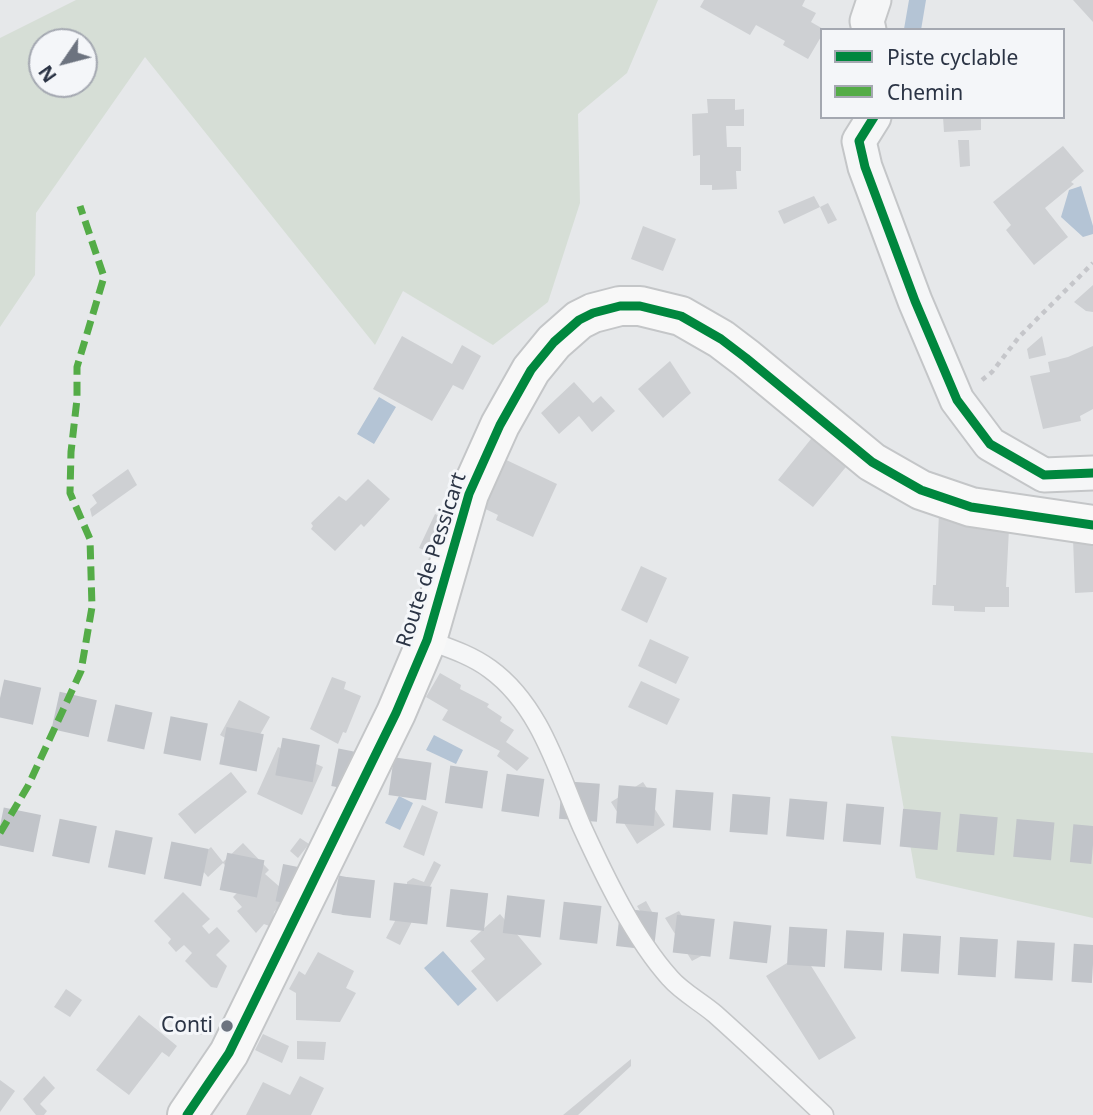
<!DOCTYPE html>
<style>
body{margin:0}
#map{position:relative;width:1093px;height:1115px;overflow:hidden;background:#e6e8ea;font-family:"Noto Sans",sans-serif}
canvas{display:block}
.legend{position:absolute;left:820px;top:28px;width:245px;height:91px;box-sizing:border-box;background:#f4f6f9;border:2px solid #a4a8b1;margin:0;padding:9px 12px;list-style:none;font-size:21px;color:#2b3445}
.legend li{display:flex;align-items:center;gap:14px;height:35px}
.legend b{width:35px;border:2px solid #a4a8b1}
.north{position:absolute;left:28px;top:28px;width:70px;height:70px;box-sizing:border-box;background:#f4f6f9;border:2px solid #a4a8b1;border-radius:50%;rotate:235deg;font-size:19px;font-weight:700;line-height:28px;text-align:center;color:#2b3445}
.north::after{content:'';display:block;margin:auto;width:24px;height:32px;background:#6c737f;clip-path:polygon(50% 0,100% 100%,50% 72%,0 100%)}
</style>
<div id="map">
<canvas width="1093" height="1115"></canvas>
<ul class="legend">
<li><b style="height:9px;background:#00873e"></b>Piste cyclable</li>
<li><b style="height:9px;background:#54ac47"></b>Chemin</li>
</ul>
<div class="north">N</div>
</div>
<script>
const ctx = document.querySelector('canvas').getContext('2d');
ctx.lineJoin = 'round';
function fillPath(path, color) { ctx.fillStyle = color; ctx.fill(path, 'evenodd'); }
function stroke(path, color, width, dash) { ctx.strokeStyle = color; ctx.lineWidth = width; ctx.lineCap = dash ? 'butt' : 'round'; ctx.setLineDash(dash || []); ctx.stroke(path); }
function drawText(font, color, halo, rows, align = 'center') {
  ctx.font = font + ' "Noto Sans",sans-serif'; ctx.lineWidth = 6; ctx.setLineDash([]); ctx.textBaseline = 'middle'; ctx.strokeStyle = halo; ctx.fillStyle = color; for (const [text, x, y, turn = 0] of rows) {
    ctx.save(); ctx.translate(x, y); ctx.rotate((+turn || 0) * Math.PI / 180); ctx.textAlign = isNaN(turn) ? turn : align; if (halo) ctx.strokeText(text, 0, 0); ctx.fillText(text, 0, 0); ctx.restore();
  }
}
fillPath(new Path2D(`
 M76 0H658L627 73 578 114 580 203 548 302 493 345 403 291 375 345 145 57 36 213 35 275 0 327V38ZM42 42H84V84H42Z
 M891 736 1093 753V918L916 878Z`), '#d6ded6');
fillPath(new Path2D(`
 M909 0H926L921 30 904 29Z
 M1081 186 1093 226V234L1083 237 1061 217 1069 190Z
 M379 397 396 407 374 444 357 434Z
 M434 735 463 750 456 764 426 750Z
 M399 796 413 803 400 830 385 823Z
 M443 951 477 989 458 1006 424 968Z`), '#b4c4d5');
fillPath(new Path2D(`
 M704 0H805L802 6 816 13 811 22 825 30H822V35L808 59 783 45 785 41 756 25 750 35 700 7Z
 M1073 0H1093V22Z
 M707 99H735V110L744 109V126H726L727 147H741V171H736L737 189 712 190V185H700V155L693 156 692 114 708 113Z
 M943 117H981V130L944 132Z
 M958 140H969L970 166 960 167Z
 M1063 146 1084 171 1071 182 1074 184 1045 208 1068 237 1034 265 1006 230 1011 225 993 202Z
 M814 196 820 207 828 203 837 220 828 224 820 207 784 224 778 211Z
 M643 226 676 239 663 271 631 259Z
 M1093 285V312L1086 311 1074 302Z
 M402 336 452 364 462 345 481 356 463 390 453 385 432 421 373 389Z
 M1042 336 1046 355 1029 359 1027 349Z
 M1093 346V409L1080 416 1081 421 1043 429 1030 376 1050 372 1048 362 1068 357Z
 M670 361 691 393 663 418 638 389Z
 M574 382 593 403 601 396 615 411 592 432 579 416 559 434 541 413Z
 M815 434 850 462 813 507 778 480Z
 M500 457 557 484 533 537 496 520 498 515 477 505Z
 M128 469 137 485 92 517 90 509 97 503 92 495Z
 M368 479 390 499 364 527 361 524 335 551 311 529 313 526 311 523 339 496 346 501Z
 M939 512 1009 529 1006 587H1009V607H985V612L954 611V606L932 605 933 585H936Z
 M435 514 449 520 434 554 419 548Z
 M1073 538 1093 539V592L1075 593Z
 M641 566 667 578 647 623 621 610Z
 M650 639 689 657 676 684 638 666Z
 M440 673 461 685 460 689 489 704 487 707 502 717 500 721 514 730 506 742 529 758 517 771 497 756 500 751 442 720 448 710 426 697Z
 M332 677 346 682 344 689 361 696 346 733 343 732 338 744 310 729Z
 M641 681 680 699 667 725 628 707Z
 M239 700 270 717 250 752 220 735Z
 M278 747 323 767 302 815 257 794Z
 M231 772 247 792 195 834 178 814Z
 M643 782 655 800 651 803 665 825 637 844 611 802Z
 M422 805 438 812 424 856 403 847Z
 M300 838 309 844 298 858 290 851Z
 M243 843 269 870 265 874 289 895 274 912 272 927 264 924 256 933 237 911 242 907 233 897 241 889 233 881 237 877 223 863 208 877 195 862 211 847 223 862Z
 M434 861 441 865 400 945 386 938 411 891 407 887V882L413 878 424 882Z
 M183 892 210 919 202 926 209 934 217 927 230 941 216 955 227 966 217 988 211 987 185 961 192 953 184 945 176 952 168 943 171 939 154 921Z
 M646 901 656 919 648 924 637 906Z
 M679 911 705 954 692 961 665 918Z
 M500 914 542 964 497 1002 471 971 485 959 470 941Z
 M318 952 354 971 346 988 356 993 340 1022 296 1020V993L289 989 299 971 305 975Z
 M803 953 856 1038 819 1060 766 976Z
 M66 989 82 1000 70 1017 54 1007Z
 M139 1015 177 1046 169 1057 162 1052 129 1095 96 1070Z
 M204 1021 205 1034 198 1035 196 1022Z
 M263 1034 289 1046 282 1063 255 1050Z
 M297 1041 326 1042 324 1060 297 1059Z
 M631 1059V1066L578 1115H563Z
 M44 1076 55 1088 40 1104 47 1111 44 1115H36L23 1099Z
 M300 1076 324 1088 311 1115H246L263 1082 290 1095Z
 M0 1080 15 1091 0 1112Z`), '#ced0d3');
stroke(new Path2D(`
 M0 698 157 733 349 770 549 799 784 817 1093 845
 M0 826 345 896 775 945 1093 964`), '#c1c4c9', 38, [38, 19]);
const lane = new Path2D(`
 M427 640C449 648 471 655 490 669 541 706 558 772 582 827 604 875 634 938 670 978 682 992 701 1002 715 1014 752 1047 788 1081 824 1115`);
const street = new Path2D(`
 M869 30 867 21 874 0
 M874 117 859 141 865 167 915 301 957 400 990 444 1044 475 1093 473`);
const secondary = new Path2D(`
 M187 1115 229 1053 396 713 427 640 469 494 500 425 531 370 554 342 579 320 593 313 620 306H640L681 316 721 339 746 358 872 462 921 490 971 507 1093 525`);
stroke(lane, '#c4c6c8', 21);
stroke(street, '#c4c6c8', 37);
stroke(secondary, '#c4c6c8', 42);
stroke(new Path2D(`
 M982 380 992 372 1019 337 1093 263`), '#c5c6ca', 4.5, [5, 5]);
stroke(lane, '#f5f6f7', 18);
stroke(street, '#f5f6f7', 33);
stroke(secondary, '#f8f8f8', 38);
stroke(new Path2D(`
 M0 833 28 786 81 671 92 607 90 539 70 493 71 452 77 399V367L104 277 80 206`), '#54ac47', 7, [14, 7]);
stroke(new Path2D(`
 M874 117 859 141 865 167 915 301 957 400 990 444 1044 475 1093 473
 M187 1115 229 1053 396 713 427 640 469 494 500 425 531 370 554 342 579 320 593 313 620 306H640L681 316 721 339 746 358 872 462 921 490 971 507 1093 525`), '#00873e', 9);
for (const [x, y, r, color] of [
 [227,1026,7,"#6c737f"]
]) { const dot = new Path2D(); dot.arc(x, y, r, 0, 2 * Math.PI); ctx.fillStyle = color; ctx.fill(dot); stroke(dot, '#f4f6f9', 2.5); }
drawText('21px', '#2b3445', '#f4f6f9', [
 ["Route de Pessicart",432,560,-72]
]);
drawText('21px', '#2b3445', '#f4f6f9', [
 ["Conti",213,1026]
], 'right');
</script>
